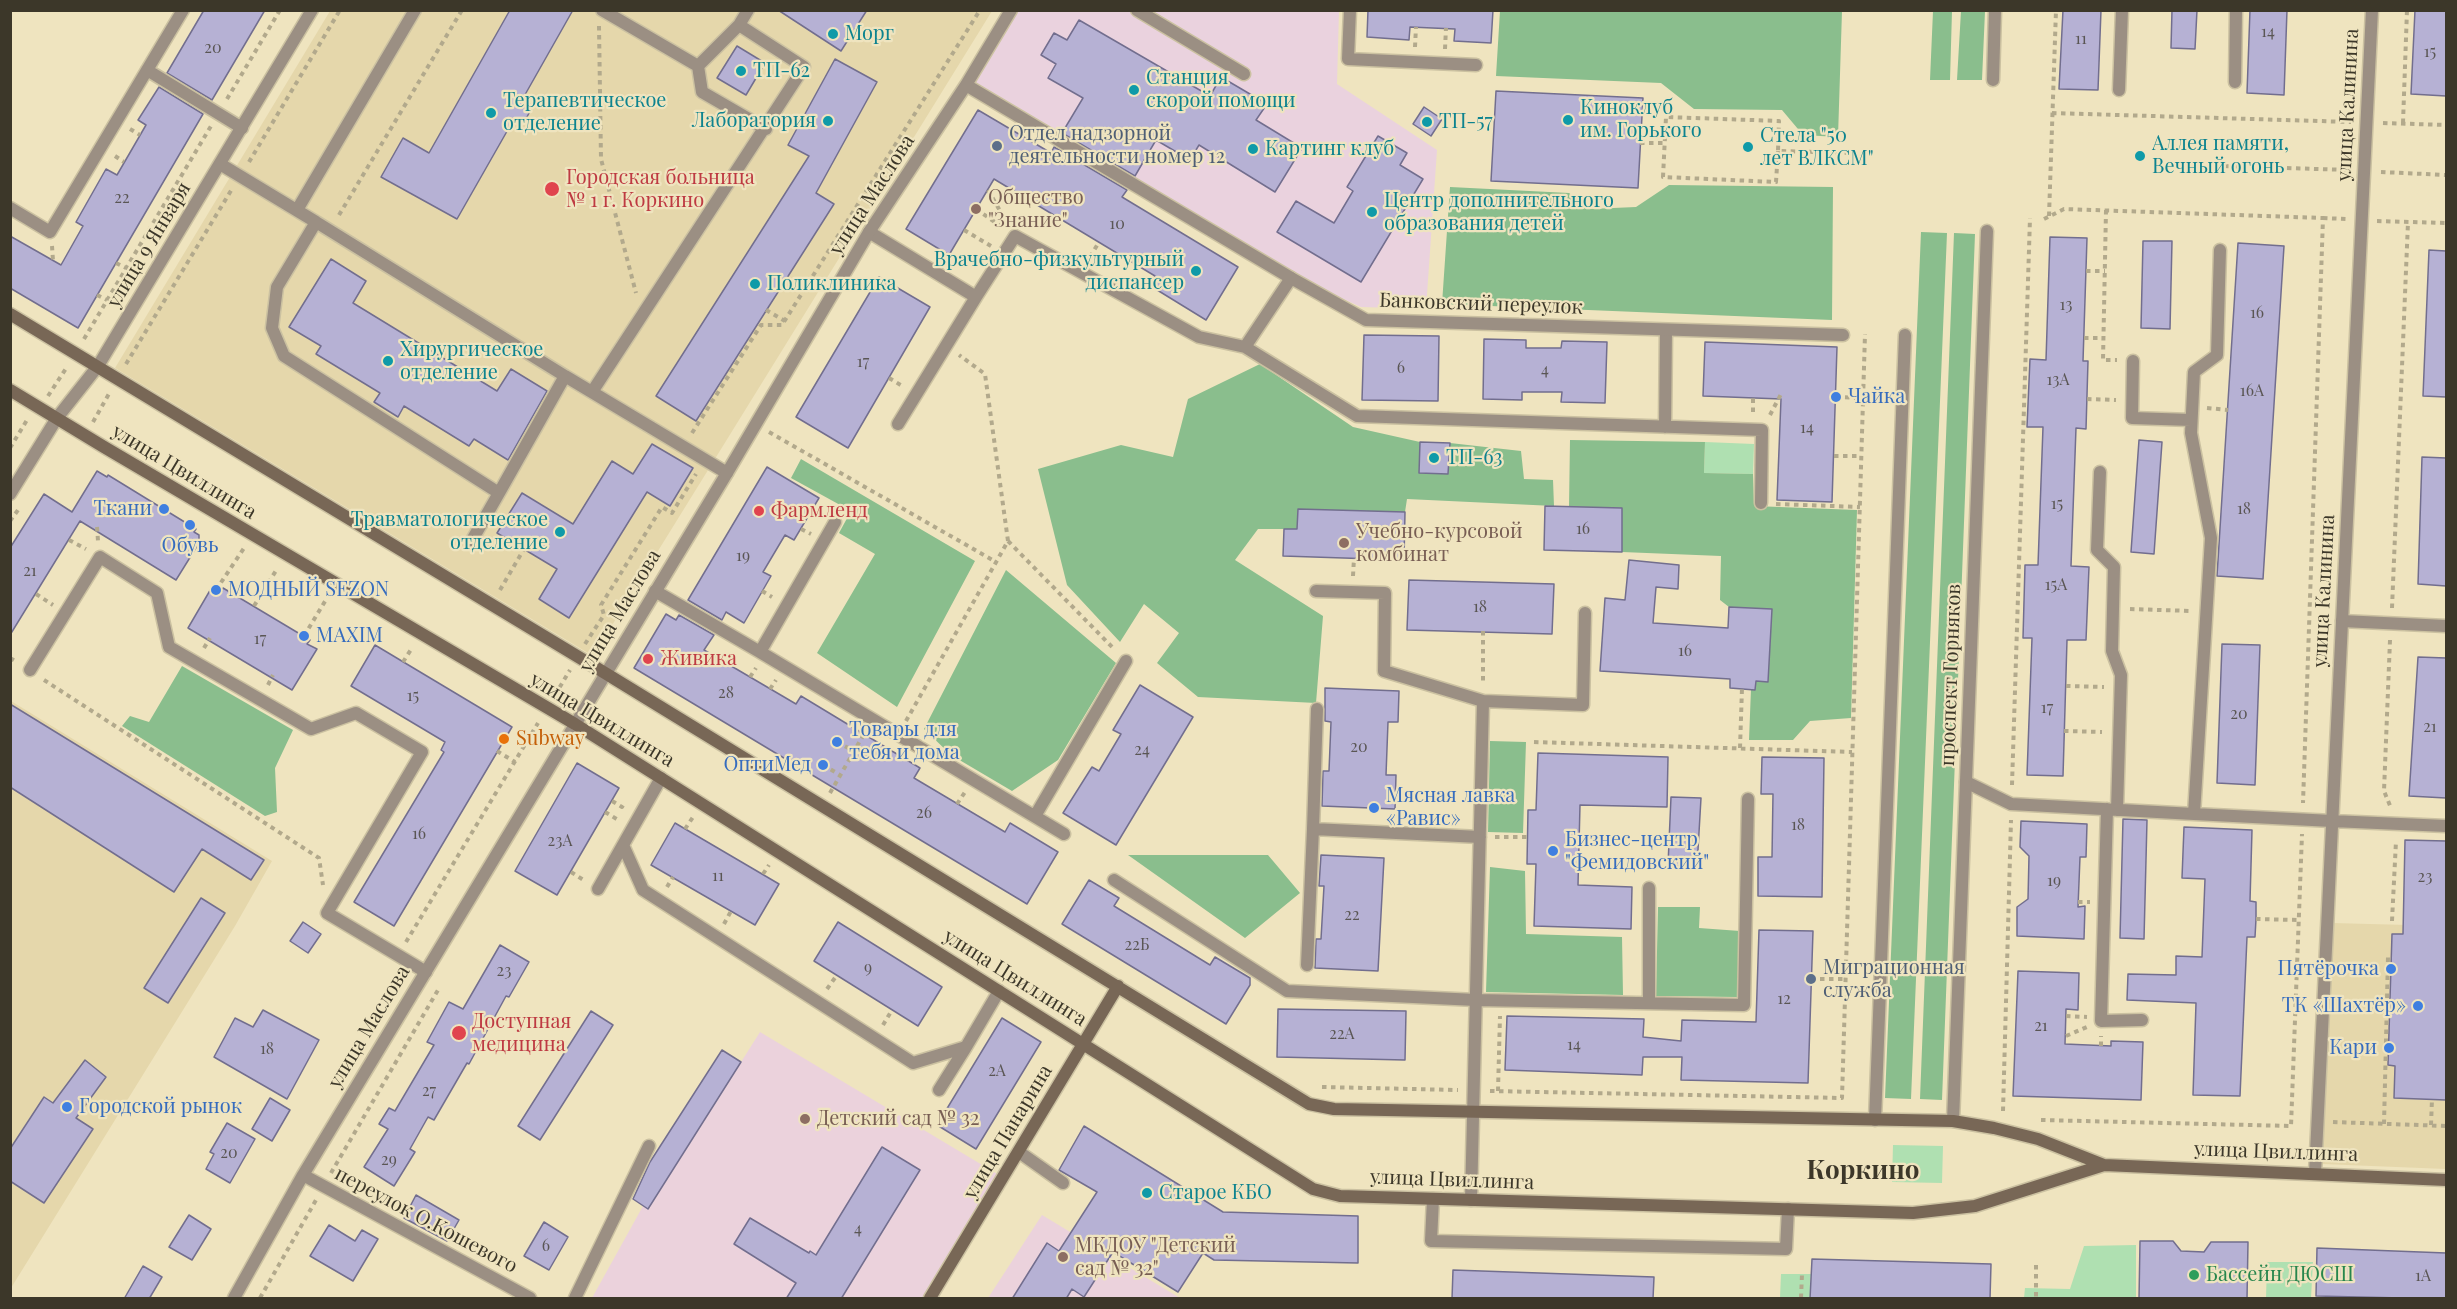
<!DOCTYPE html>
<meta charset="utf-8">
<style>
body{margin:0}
#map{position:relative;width:2457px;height:1309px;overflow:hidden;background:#efe4bf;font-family:"Playfair Display",serif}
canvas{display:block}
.frame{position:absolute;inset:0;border:12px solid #3c3729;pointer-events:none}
</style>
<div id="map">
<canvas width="2457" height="1309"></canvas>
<div class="frame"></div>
</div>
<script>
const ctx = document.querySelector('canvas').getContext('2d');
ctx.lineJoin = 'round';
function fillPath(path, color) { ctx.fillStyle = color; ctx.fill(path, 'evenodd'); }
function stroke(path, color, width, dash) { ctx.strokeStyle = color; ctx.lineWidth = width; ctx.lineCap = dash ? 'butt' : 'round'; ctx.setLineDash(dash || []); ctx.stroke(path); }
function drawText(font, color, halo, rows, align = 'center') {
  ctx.font = font + ' "Playfair Display",serif'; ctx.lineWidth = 4.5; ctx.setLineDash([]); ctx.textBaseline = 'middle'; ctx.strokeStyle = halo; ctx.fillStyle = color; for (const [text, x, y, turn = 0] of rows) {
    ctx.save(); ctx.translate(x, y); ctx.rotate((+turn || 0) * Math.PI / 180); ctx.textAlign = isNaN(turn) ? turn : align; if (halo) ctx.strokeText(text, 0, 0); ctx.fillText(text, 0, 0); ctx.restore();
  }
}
fillPath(new Path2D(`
 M330 11H992L593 656 115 368Z
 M11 701 272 861 235 926 11 1288Z
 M2332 923 2446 926V1169L2322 1164Z`), '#e5d7ab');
fillPath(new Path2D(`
 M1018 11H1339L1337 84 1437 150 1426 309 1361 307 1317 287 975 82Z`), '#ead2de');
fillPath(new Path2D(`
 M760 1032 999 1175 923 1298H592L643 1206 649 1208Z
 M1042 1215 1180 1298H988Z`), '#ebd2dc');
fillPath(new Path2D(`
 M1705 442 1754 444 1753 474 1704 473Z
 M1893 1145 1943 1146 1942 1183 1892 1182Z
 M2136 1245V1298H2024L2025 1288 2070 1289 2084 1246Z
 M2267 1262H2313L2311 1298H2266Z
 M1781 1274H1811L1810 1298H1780Z`), '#afe0b1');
fillPath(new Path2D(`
 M1500 11H1842L1838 137 1803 135 1782 110 1694 109 1661 83 1496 76Z
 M1933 11H1952L1950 80H1930Z
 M1961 11H1985L1982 80H1957Z
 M1669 185 1833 187 1832 320 1442 304 1450 187 1569 193 1590 209 1636 207Z
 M1921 232 1947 233 1911 1099 1885 1098Z
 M1954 233 1975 234 1942 1100 1920 1099Z
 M1260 364 1353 427 1420 442 1419 473 1448 474 1450 443 1521 451 1524 479 1553 480 1554 506 1407 499 1405 512 1298 509 1297 529H1258L1235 560 1323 616 1316 703 1198 697 1157 663 1179 633 1144 604 1120 642 1067 585 1038 469 1121 445 1173 457 1188 399Z
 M1570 440 1705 442 1704 473 1753 474 1754 506 1857 510 1851 718 1810 721 1793 740H1749L1751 689H1755L1756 681 1768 682 1772 609 1729 607 1720 600 1721 556 1622 552V508L1569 507Z
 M801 459 975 561 897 707 817 653 875 554 839 533 851 511 791 478Z
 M1006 570 1116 663 1058 760 1012 791 951 755 924 729Z
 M182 666 293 730 275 768 277 812 265 816 122 726 130 716 149 722Z
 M1490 741 1526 742 1523 833 1488 832Z
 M1128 855H1268L1300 893 1245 938Z
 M1490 867 1525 871 1526 934 1622 937 1623 995 1486 992Z
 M1658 907H1700L1699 928 1740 931 1737 997 1656 996Z`), '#8abe8d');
const building = new Path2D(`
 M204 10H265L212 100 167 73Z
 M510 10H573L522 100 533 106 523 124 514 119 457 219 381 177 403 138 429 153Z
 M778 10H867L841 51Z
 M1368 10H1493L1491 43 1454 41 1455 29 1410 27 1409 40 1367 37Z
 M2063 10H2101L2098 90 2059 89Z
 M2172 10H2197L2195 49 2171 48Z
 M2250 10H2287L2284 95 2247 93Z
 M2415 10H2446V96L2411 94Z
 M1079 20 1210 96 1221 77 1267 104 1256 120 1302 148 1275 192 1199 145 1190 160 1156 140 1135 176 1062 133 1083 98 1048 78 1056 64 1041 55 1054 33 1067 40Z
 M737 46 765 63 746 95 717 78Z
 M835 59 877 82 816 193 834 204 696 421 656 396 809 156 788 145Z
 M159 87 203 114 78 328 10 288V236L61 265 83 226 76 222 106 169 117 175 146 125 138 120Z
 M1496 91 1643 98 1638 188 1491 181Z
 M1424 107 1442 119 1431 136 1413 124Z
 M978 110 1051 153 1054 147 1127 190 1122 197 1238 267 1206 320 1149 285 1155 276 994 179 949 255 906 229Z
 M1378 136 1407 153 1400 165 1423 179 1361 282 1277 232 1296 201 1334 223 1353 191 1347 187Z
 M2050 237 2087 238 2083 361H2088L2086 429 2076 428 2071 566 2089 567 2086 640H2067L2063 776 2027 775 2032 638H2023L2025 565H2038L2043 427H2027L2030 359 2046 360Z
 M2143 241H2172L2170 329 2141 328Z
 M2238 243 2284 246 2263 579 2217 576Z
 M2429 250 2446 251V397L2423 396Z
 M331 259 366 281 353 303 497 391 511 369 547 391 508 460 474 439 469 446 404 406 398 417 374 402 380 393 316 354 321 346 289 327Z
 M879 277 930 307 848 448 796 417Z
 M1364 335 1439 336 1438 401 1362 400Z
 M1484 339 1526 340V348H1561L1562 341 1607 342 1605 403 1561 402 1562 392H1522V400L1483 399Z
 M1705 342 1837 347 1832 502 1777 500 1781 399 1703 396Z
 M2139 440 2162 442 2154 554 2131 552Z
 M1420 442 1450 443 1448 474 1419 473Z
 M652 444 693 468 670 506 647 492 569 618 539 599 557 569 497 533 522 493 573 524 612 461 633 474Z
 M2422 457 2446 458V586L2418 584Z
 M767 467 819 498 794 540 785 535 763 572 771 576 744 623 726 612 722 620 688 600Z
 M97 471 107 477 108 475 196 529 194 532 199 535V543L176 580 80 521 10 635V548L44 494 72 512Z
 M1545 506 1622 508V552L1544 550Z
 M1298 509 1405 512 1404 560 1283 556 1284 529H1297Z
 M1629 560 1679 565 1678 589 1656 587 1653 623 1728 628 1729 607 1772 609 1768 682 1756 681 1755 690 1730 688V679L1600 671 1605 598 1625 600Z
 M1409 580 1554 584 1552 634 1407 630Z
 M212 587 221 593 223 588 310 640 307 644 317 649 292 690 188 628Z
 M666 614 676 620 679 615 714 635 704 650 796 704 801 696 920 768 914 778 1005 832 1010 823 1058 852 1027 904 634 668Z
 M2222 644 2260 645 2255 785 2217 783Z
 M375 645 512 727 394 926 354 902 444 752 441 750 445 742 351 686Z
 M2418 657 2446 658V798L2409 796Z
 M1140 685 1193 717 1116 845 1063 813 1092 767 1099 771 1121 734 1113 730Z
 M1325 688 1399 691 1398 722H1388L1386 775H1396L1395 809 1322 806 1323 771H1329L1331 722 1325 721Z
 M10 704 264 860 251 880 202 849 174 892 10 787Z
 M1538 753 1668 757 1667 807 1580 805 1578 885 1632 887 1631 929 1534 926 1536 864H1527L1528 810H1536Z
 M1762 757 1824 758 1822 897 1758 896V857H1772L1773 794H1761Z
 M577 763 619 788 557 895 515 871Z
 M1671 797 1701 798 1697 867 1668 865Z
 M2123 819 2147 820 2144 939 2120 938Z
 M2021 821 2087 824 2086 857H2080L2078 907 2085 906 2084 939 2017 936V907L2028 899 2029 856 2020 847Z
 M675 823 779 884 755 925 651 865Z
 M2184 827 2252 830 2250 901 2256 902V919L2255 937H2247L2240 1096 2193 1095 2196 1003 2127 1000 2128 974 2176 975V956L2202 957 2205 879 2182 878Z
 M2405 840 2446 841V1100L2394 1098 2395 1066 2388 1065 2392 934H2403Z
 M1321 855 1384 858 1378 971 1315 968 1316 939H1321L1324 886H1319Z
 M1089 880 1119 898 1114 906 1210 965 1215 957 1250 978V985L1226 1024 1062 924Z
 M201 898 225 913 168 1003 144 988Z
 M303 922 321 934 308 953 290 941Z
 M838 922 942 987 918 1026 814 961Z
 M1759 930 1813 931 1808 1083 1681 1080 1682 1057H1643L1642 1075 1505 1070 1507 1016 1644 1019 1643 1037 1681 1041 1682 1020 1756 1022Z
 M500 945 529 962 509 997 506 996 469 1064 467 1063 434 1120 428 1117 410 1149 415 1152 394 1186 364 1167 388 1129 379 1124 389 1108 395 1111 434 1045 427 1042 449 1002 463 1009Z
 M2018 971 2079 973 2078 1010 2066 1009 2065 1044 2111 1046V1041L2143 1042 2141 1100 2013 1096Z
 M1278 1009 1406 1011 1405 1060 1277 1057Z
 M263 1010 319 1040 287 1099 214 1057 235 1018 253 1027Z
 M591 1011 613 1025 540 1140 518 1126Z
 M1002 1018 1041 1042 976 1149 937 1125Z
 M722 1050 741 1062 648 1209 633 1199 650 1162Z
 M85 1060 106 1077 76 1118 93 1129 44 1203 10 1181V1149L44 1097 53 1103Z
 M270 1098 290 1110 272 1141 252 1129Z
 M227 1123 255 1139 230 1183 206 1169 214 1154 210 1152Z
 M1084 1126 1223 1212 1358 1216V1263L1214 1260 1203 1253 1178 1292 1113 1252 1084 1297 1072 1289 1066 1299H1012L1047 1243 1059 1251 1097 1192 1059 1170Z
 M882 1147 920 1170 841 1299H786L796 1283 734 1244 750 1218 809 1253 810 1251 816 1255Z
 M416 1195 459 1220 447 1241 404 1218Z
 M189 1215 211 1229 192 1260 169 1247Z
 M544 1222 568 1237 549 1270 524 1256Z
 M329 1225 355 1241 362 1230 378 1239 353 1281 310 1256Z
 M2140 1241H2173L2181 1251 2204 1252 2211 1242H2248L2247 1299H2139Z
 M2317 1248 2446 1253V1299L2316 1296Z
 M1812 1259 1991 1264 1990 1299H1810Z
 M143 1266 162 1277 149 1299H124Z
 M1453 1270 1654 1277 1653 1299H1452Z`);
fillPath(building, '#b6b1d4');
stroke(building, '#726e8e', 1.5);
const lane = new Path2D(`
 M602 10 698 66 702 92 766 129
 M1137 10 1244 74
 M1350 10 1348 59 1476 65
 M739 25 748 10
 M147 70 242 128
 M2235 82 2236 10
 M2119 90 2122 10
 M220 164 316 222 277 287 272 328 284 356 499 493 471 542
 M10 208 50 232 183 10
 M297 210 415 10
 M316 222 565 376
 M869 232 976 297 898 424
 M2220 250 2217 355 2194 372 2191 433 2211 538 2194 814 2332 821
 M976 297 1015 236 1199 337 1245 347 1291 278
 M1245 347 1357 416 1762 430 1761 503
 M2133 361 2132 418 2191 420
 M592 392 804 67 739 25 698 66
 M1665 427 1666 330
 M2100 472 2097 550 2114 567 2112 651 2121 675 2117 810
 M499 493 565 376 727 473
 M655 591 760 652 835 522
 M1316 591 1385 593 1384 671 1483 701
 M2342 621 2446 626
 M760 652 1064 834
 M30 670 100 557 157 593 169 647 311 729 356 713 422 752 327 913 426 972
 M1317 709 1313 829 1480 837
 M1966 782 2011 804 2194 814
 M2107 809 2101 1021 2142 1020
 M1035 816 1126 661
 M623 845 643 890 913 1063 966 1047 999 991
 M1114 880 1287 991 1476 1000 1744 1005 1748 799
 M1649 888V1003
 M598 889 661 778
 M1307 965 1313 829
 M939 1090 966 1047
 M1019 1152 1063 1183
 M1433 1199 1431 1241 1786 1249 1788 1209
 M1471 1200 1483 701 1583 705 1585 613
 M575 1298 649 1146`);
const street = new Path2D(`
 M1993 80 1995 10
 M966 85 1291 278 1366 320 1843 335
 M10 494 57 418 98 366 312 10
 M2332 821 2446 826
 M1875 1120 1905 335
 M1953 1121 1987 231
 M2315 1173 2372 10
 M303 1175 530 1298
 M234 1298 303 1175 727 473 869 232 966 85 1011 10`);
const secondary = new Path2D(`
 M10 314 605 673 1309 1104 1334 1109 1953 1121 1994 1128 2038 1139 2104 1165
 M10 390 104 447 575 724 1313 1189 1340 1196 1913 1213 1975 1206 2104 1165 2446 1180
 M930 1298 1118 986`);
stroke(lane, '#cbc1a1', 15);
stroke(street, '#cbc1a1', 15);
stroke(secondary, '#cbc1a1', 15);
stroke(new Path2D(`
 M599 26 601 159 636 293
 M1415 47 1416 27
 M1445 49 1446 28
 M227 99 280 10
 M2052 113 2351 122
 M2383 123 2446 125
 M2403 123 2407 10
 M130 129 140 135
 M1640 143H1664
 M1778 151 1776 182 1663 177 1666 117 1779 121 1778 151 1854 153
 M115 156 124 162
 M249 162 340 10
 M2224 166 2349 170
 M2381 172 2446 175
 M988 190 1007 223
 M976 209 1002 227
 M2106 210 2103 360H2117
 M339 215 462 10
 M2049 216 2056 10
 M2323 218 2346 219
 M2044 219 2064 209 2323 218 2303 803
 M2377 221 2446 223
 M964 230 991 246
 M52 246 53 261
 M1090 257 1099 242
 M116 263 126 268
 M2086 271H2105
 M97 295 107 300
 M766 310 785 321
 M2084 338H2104
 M84 339 211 126
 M126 364 232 189
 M889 378 904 387
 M48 396 67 367
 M1836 397 1863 398
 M2087 399 2116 400
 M2207 408 2228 410
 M1753 412V398
 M1770 415 1781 394
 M93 422 110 392
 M769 432 996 562
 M692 433 761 325H782L980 10
 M10 448 27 420
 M1834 456H1861
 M1776 504 1860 507
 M10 521 18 510
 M97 527 98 541
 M801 529 811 534
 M69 540 86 549
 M1008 541 1115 650
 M1353 576 1354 558
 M216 590 244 548
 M500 590 524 549
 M762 591 772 597
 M36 594 53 605
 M254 606 277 569
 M2392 608 2408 222
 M2130 609 2191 611
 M1483 631V684
 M304 636 327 598
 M2390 640 2384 791 2391 808
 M585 644 604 615 601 605 662 507 672 513 696 474
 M204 648 210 638
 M10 658 17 662
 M403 662 412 648
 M750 677 756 668
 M44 680 319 858 323 885
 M268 685 273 675
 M2066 686 2104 687
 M770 689 776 680
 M555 695 570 670
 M906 721 1008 541 985 374 959 355
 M2064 731 2102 732
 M837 742 854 751
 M1534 742 1852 752
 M1740 748 1742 688
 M497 751 515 762
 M823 765 840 775
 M2012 785 2030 218
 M830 793 864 734
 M612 801 622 807 623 805
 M957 804 965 792
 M605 812 620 821
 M685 829 693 817
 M1495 837H1527
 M571 872 585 881
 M763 874 769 865
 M667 887 673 877
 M2078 902H2090
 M2256 919 2298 920
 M2392 921 2396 841
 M724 924 731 911
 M406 942 538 723
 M1811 979H1845
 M827 989 837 975
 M2066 1016 2087 1017
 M883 1025 892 1010
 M2066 1036 2087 1027
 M2101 1046V1036
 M1322 1087 1458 1090
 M1490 1091 1842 1098 1865 334
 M1498 1091 1500 1016
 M2003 1111 2011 820
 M2041 1120 2291 1126 2302 834
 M2333 1122 2446 1126
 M2384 1124 2388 957H2392
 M2431 1125 2432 1099
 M331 1173 438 990
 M2036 1265V1298
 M260 1298 316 1200
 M1801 1298 1802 1274`), '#b2a98c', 4, [4.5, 4.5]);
stroke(lane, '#9b8f83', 12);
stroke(street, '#9b8f83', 12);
stroke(secondary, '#786756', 12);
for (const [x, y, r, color] of [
 [833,34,6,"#0f9aa8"],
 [741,71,6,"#0f9aa8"],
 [1134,90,6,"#0f9aa8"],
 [491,113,6,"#0f9aa8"],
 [1568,120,6,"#0f9aa8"],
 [828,121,6,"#0f9aa8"],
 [1427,122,6,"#0f9aa8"],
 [997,146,6,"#5c6f8a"],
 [1748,147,6,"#0f9aa8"],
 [1253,149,6,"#0f9aa8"],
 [2140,156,6,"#0f9aa8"],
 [552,189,8,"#e0444e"],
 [976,209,6,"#8d6e63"],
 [1372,212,6,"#0f9aa8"],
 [1196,271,6,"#0f9aa8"],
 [755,284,6,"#0f9aa8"],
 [388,361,6,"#0f9aa8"],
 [1836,397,6,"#3f7fe0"],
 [1434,458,6,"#0f9aa8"],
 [164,509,6,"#3f7fe0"],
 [759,511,6,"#e0444e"],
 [190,525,6,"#3f7fe0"],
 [560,532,6,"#0f9aa8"],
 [1344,543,6,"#8d6e63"],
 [216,590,6,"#3f7fe0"],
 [304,636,6,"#3f7fe0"],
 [648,659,6,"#e0444e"],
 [504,739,6,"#e8710a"],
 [837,742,6,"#3f7fe0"],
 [823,765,6,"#3f7fe0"],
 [1374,808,6,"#3f7fe0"],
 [1553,851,6,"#3f7fe0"],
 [2391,969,6,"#3f7fe0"],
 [1811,979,6,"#5c6f8a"],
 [2418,1006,6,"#3f7fe0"],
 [459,1033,8,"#e0444e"],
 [2389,1048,6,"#3f7fe0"],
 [67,1107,6,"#3f7fe0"],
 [805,1119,6,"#8d6e63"],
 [1147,1193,6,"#0f9aa8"],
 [1063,1257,6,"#8d6e63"],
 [2194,1275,6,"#2e9e5b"]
]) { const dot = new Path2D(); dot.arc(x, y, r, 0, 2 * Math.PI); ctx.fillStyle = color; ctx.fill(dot); stroke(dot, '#efe4bf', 2); }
drawText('16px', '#5a5654', null, [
 ["14",2268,32],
 ["11",2081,39],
 ["20",213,48],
 ["15",2430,52],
 ["22",122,198],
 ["10",1117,224],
 ["13",2066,305],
 ["16",2257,313],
 ["17",863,362],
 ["6",1401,368],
 ["4",1545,370],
 ["13А",2058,380],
 ["16А",2252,391],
 ["14",1807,428],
 ["15",2057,504],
 ["18",2244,509],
 ["16",1583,529],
 ["19",743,556],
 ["21",30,571],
 ["15А",2056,585],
 ["18",1480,607],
 ["17",260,639],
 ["16",1685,651],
 ["28",726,693],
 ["15",413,696],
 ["17",2047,708],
 ["20",2239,714],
 ["21",2430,727],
 ["20",1359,747],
 ["24",1142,750],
 ["26",924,813],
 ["18",1798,825],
 ["16",419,834],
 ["23А",560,841],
 ["11",718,876],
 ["23",2425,877],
 ["19",2054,881],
 ["22",1352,915],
 ["22Б",1137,945],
 ["9",868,968],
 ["23",504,971],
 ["12",1784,999],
 ["21",2041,1026],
 ["22А",1342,1034],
 ["14",1574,1045],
 ["18",267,1049],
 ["2А",997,1071],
 ["27",429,1091],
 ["20",229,1153],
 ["29",389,1160],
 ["4",858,1229],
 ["6",546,1246],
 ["1А",2423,1276]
]);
drawText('20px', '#0d838f', '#efe4bf', [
 ["Морг",845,34],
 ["ТП-62",753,71],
 ["Станция",1146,78],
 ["скорой помощи",1146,101],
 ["Терапевтическое",503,101],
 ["отделение",503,124],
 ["Киноклуб",1580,108],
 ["им. Горького",1580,131],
 ["Лаборатория",816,121,"right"],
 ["ТП-57",1439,122],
 ["Стела \"50",1760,136],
 ["лет ВЛКСМ\"",1760,159],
 ["Аллея памяти,",2152,144],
 ["Вечный огонь",2152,167],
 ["Картинг клуб",1265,149],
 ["Центр дополнительного",1384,201],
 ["образования детей",1384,224],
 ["Врачебно-физкультурный",1184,260,"right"],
 ["диспансер",1184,283,"right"],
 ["Поликлиника",767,284],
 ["Хирургическое",400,350],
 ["отделение",400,373],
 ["ТП-63",1446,458],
 ["Травматологическое",548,520,"right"],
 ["отделение",548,543,"right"],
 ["Старое КБО",1159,1193]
], 'left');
drawText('20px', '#3c3729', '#efe4bf', [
 ["улица Калинина",2348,105,-87],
 ["улица Маслова",872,195,-57],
 ["улица 9 Января",149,245,-59],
 ["Банковский переулок",1481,304,2],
 ["улица Цвиллинга",184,472,31],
 ["улица Калинина",2324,591,-87],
 ["улица Маслова",620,611,-59],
 ["проспект Горняков",1951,675,-88],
 ["улица Цвиллинга",602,720,31],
 ["улица Цвиллинга",1015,978,32],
 ["улица Маслова",369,1027,-59],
 ["улица Панарина",1008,1132,-59],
 ["улица Цвиллинга",2276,1152,2],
 ["улица Цвиллинга",1452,1180,2],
 ["переулок О.Кошевого",426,1220,28]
]);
drawText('20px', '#4e5e75', '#efe4bf', [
 ["Отдел надзорной",1009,134],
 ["деятельности номер 12",1009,157],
 ["Миграционная",1823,968],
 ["служба",1823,991]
], 'left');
drawText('20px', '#be3a42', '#efe4bf', [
 ["Городская больница",566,178],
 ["№ 1 г. Коркино",566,201],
 ["Фармленд",771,511],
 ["Живика",660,659],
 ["Доступная",472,1022],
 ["медицина",472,1045]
], 'left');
drawText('20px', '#785e54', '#efe4bf', [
 ["Общество",988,198],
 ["\"Знание\"",988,221],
 ["Учебно-курсовой",1356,532],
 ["комбинат",1356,555],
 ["Детский сад № 32",817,1119],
 ["МКДОУ \"Детский",1075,1246],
 ["сад № 32\"",1075,1269]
], 'left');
drawText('20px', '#366cbe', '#efe4bf', [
 ["Чайка",1848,397],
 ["Ткани",152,509,"right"],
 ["Обувь",190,546,"center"],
 ["МОДНЫЙ SEZON",228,590],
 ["MAXIM",316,636],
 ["Товары для",849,730],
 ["тебя и дома",849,753],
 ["ОптиМед",811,765,"right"],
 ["Мясная лавка",1386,796],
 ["«Равис»",1386,819],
 ["Бизнес-центр",1565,840],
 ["\"Фемидовский\"",1565,863],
 ["Пятёрочка",2379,969,"right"],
 ["ТК «Шахтёр»",2406,1006,"right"],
 ["Кари",2377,1048,"right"],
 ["Городской рынок",79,1107]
], 'left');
drawText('20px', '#c56008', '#efe4bf', [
 ["Subway",516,739]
], 'left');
drawText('20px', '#27864d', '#efe4bf', [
 ["Бассейн ДЮСШ",2206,1275]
], 'left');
drawText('bold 26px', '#3c3729', '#efe4bf', [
 ["Коркино",1863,1171]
]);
</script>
